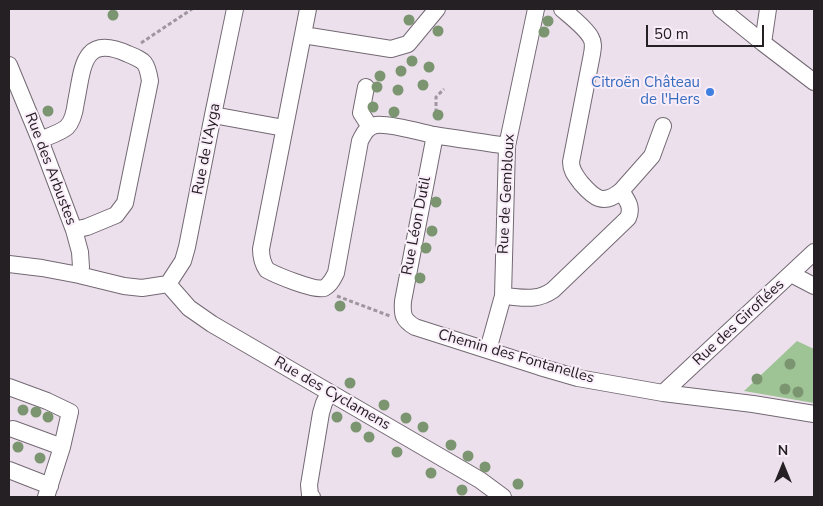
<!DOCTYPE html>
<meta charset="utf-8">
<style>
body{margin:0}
#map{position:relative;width:823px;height:506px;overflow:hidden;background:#ece0ec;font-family:"Nunito Sans",sans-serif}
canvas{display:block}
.frame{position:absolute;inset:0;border:10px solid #242024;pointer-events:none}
.north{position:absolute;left:758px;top:441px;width:50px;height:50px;-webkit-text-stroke:4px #f9edf9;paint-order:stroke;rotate:0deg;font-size:14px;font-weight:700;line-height:20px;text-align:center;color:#242024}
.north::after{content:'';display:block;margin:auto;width:18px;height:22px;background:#242024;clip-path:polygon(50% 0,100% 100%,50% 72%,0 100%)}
.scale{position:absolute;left:646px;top:25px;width:118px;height:22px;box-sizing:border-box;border:2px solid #242024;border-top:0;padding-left:6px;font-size:15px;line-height:18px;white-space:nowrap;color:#242024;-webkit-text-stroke:4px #f9edf9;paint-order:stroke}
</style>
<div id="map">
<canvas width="823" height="506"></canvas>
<div class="frame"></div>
<div class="north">N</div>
<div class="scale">50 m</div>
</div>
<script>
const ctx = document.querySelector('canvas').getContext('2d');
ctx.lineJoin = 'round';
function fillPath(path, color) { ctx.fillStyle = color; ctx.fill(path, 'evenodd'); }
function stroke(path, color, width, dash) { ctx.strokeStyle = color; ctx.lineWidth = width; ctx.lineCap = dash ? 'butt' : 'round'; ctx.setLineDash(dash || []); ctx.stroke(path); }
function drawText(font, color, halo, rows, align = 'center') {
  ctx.font = font + ' "Nunito Sans",sans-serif'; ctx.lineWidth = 4; ctx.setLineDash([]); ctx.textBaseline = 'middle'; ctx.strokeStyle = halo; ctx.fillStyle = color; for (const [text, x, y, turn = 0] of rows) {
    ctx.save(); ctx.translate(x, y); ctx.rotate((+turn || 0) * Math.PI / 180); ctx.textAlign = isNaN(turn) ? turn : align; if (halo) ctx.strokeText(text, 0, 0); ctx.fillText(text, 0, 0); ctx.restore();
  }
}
fillPath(new Path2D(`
 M797 341 814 349V403L744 391Z`), '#9ec395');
const minor = new Path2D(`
 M308 9 261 249C261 257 262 263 267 270 276 275 314 291 324 288 330 285 333 279 336 273L360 141C364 133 367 127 376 125 388 123 420 132 434 135 458 139 482 142 507 146
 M562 9C570 16 586 28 591 38 594 43 593 48 592 54L571 162C571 171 576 176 581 183 594 198 603 206 621 191
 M721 9 763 43 814 82
 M303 35 391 49 408 44 437 9
 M763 43 768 9
 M9 65 40 140 74 230 80 252 81 267 79 275
 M366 87 361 113 370 127
 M213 115 284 128
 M435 135 403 301C402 315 403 320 415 327L540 367 578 378 663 393 753 404 814 414
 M40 140C47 137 62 132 67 127 73 121 75 110 76 102 83 68 82 33 128 54 145 61 147 62 150 81L125 203 116 215 87 227 74 230
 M9 264 42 268 79 275 124 286 142 288 168 284
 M791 274 814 286
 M168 284 189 308 212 324 480 480 503 497
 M168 284 183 261 187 247 213 115 235 9
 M503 296C522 297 536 302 553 290L628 218C633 207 627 200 621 191L652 156 663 126
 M488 350 503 296 507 146 536 9
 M9 387 47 401 70 412 62 447 46 497
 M663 393 814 252
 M13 429 62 447
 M9 470 50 486
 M312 497 310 495 309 485 321 413 324 403 329 393`);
stroke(minor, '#736973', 18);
stroke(new Path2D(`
 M141 43 192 9
 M436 119V97L444 89
 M337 296 390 316`), '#9f969f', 3, [4, 2.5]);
stroke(minor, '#fff', 16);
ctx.fillStyle = '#7b9571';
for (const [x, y] of [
 [113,15],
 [409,20],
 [548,21],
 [438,31],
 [544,32],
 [412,61],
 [429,67],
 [401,71],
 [380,76],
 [423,85],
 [377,87],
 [398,90],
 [373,107],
 [48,111],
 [394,112],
 [438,115],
 [436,202],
 [432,231],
 [426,248],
 [420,278],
 [340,306],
 [790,364],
 [757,379],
 [350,383],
 [785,389],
 [798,392],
 [384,405],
 [23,410],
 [36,412],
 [48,417],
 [337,417],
 [406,418],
 [356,427],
 [423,427],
 [369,437],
 [451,445],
 [18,447],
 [397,452],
 [468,456],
 [40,458],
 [485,467],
 [431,473],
 [518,484],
 [462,490]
]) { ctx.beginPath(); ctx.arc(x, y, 5.5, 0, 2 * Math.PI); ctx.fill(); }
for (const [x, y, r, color] of [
 [710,92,5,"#3f7fe0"]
]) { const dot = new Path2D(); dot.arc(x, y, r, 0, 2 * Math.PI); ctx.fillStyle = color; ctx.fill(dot); stroke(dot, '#f9edf9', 2); }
drawText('15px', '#366cbe', '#f9edf9', [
 ["Citroën Château",700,83],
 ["de l'Hers",700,100]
], 'right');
drawText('15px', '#242024', '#f9edf9', [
 ["Rue de l'Ayga",207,149,-79],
 ["Rue des Arbustes",50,169,69],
 ["Rue de Gembloux",507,194,-87],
 ["Rue Léon Dutil",417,226,-79],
 ["Rue des Giroflées",739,323,-43],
 ["Chemin des Fontanelles",516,357,16],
 ["Rue des Cyclamens",332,394,30]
]);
</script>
